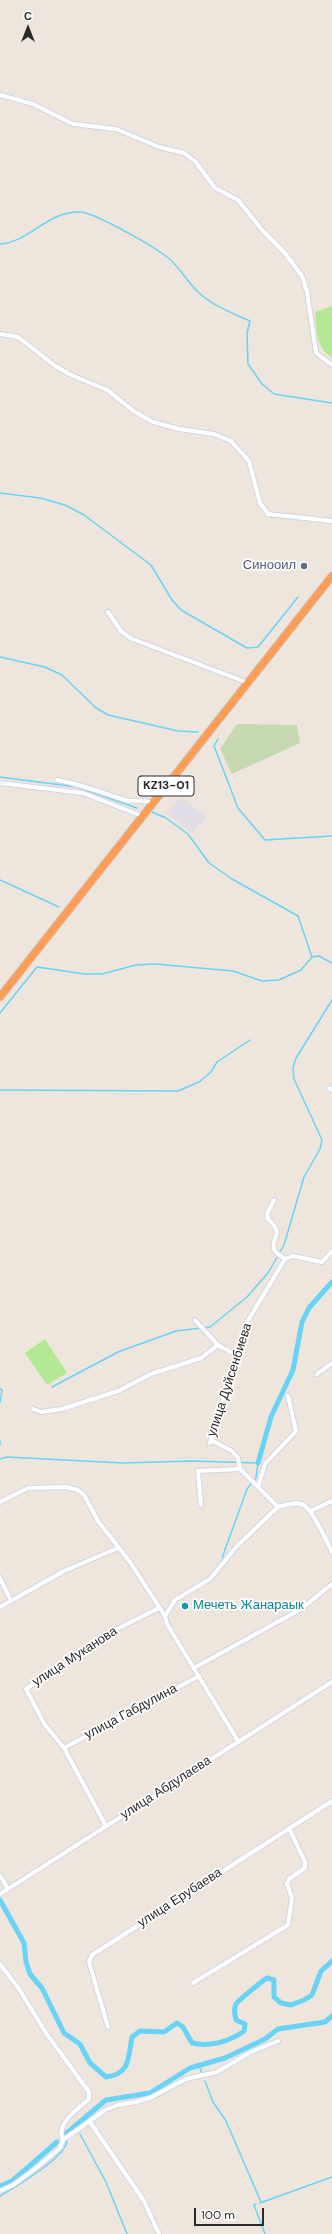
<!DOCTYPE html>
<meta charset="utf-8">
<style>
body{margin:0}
#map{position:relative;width:332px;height:2234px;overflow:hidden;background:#eee6dc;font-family:"DM Sans",sans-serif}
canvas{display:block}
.north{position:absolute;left:8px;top:8px;width:40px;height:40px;-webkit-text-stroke:3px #fff;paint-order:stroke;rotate:0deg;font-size:11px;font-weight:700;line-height:16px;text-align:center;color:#2b2b2b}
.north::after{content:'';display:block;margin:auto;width:14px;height:18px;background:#2b2b2b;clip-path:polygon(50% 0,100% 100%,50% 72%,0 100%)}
.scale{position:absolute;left:194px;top:2208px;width:70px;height:18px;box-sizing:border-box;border:2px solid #2b2b2b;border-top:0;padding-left:5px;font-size:12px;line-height:14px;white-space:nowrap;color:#2b2b2b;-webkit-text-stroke:3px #fff;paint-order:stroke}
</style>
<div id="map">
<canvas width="332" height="2234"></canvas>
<div class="north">С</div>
<div class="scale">100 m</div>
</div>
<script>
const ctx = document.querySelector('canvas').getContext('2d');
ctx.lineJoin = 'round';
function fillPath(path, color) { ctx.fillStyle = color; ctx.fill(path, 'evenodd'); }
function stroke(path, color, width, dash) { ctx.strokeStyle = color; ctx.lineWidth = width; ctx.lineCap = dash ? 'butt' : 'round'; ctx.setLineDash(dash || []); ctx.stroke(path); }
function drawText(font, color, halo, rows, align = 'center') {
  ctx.font = font + ' "DM Sans",sans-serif'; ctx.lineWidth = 3.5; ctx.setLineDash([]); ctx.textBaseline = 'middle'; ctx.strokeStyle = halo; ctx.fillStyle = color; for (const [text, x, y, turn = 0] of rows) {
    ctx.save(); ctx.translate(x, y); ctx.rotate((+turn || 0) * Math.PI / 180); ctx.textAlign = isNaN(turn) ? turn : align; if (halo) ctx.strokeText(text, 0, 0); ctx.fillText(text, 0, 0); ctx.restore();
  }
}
fillPath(new Path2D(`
 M181 797 206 817 192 833 166 813Z`), '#e0dde6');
fillPath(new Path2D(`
 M332 306V358C315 346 317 331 315 312Z
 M45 1339 67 1373 47 1385 25 1353Z`), '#b3e895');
fillPath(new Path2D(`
 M237 724 297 725 300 743 232 774 220 749Z`), '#c6d9b2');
stroke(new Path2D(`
 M0 244C30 242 48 210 81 212 97 214 153 246 167 257 179 266 186 280 197 291 211 305 232 313 250 321L247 333 248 364 262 384 274 394 332 403
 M0 493 40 498 65 505 84 515 151 565 172 600 181 610 247 648 258 647 298 597
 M0 657 45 667 62 675 96 708 108 715 178 731 198 732
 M218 739 214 746 238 808 265 840 332 836
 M0 777 77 787 137 808
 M152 812 166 818 188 834 209 863 232 879 298 916 312 957
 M0 880 59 907
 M0 1013 37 967 85 974H102L136 965 155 964 233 971 262 981 279 980 301 970 312 957 319 956 332 963
 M0 1090 178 1091 199 1082 211 1072 217 1062 250 1040
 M52 1387 118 1352 176 1331 210 1327 247 1297 268 1273 284 1245 304 1177 320 1149 322 1140 294 1079 293 1068 296 1058 332 1000
 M0 1389 2 1390 0 1402
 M0 1441V1445
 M0 1459 7 1457 123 1463 191 1461 258 1463 256 1478 247 1489 222 1558
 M199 2066 202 2073
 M205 2081 213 2102 226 2121 261 2202
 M73 2126 75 2128
 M80 2134 106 2182 127 2234
 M0 2196C14 2188 68 2156 67 2140
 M260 2203 332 2177
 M256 2204 254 2205 265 2234`), '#68d3f7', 1.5);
stroke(new Path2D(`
 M258 1463 271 1417 293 1370 302 1322 309 1308 332 1282
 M0 1900 24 1943 26 1962 30 1974 42 1988 64 2033 80 2044 90 2063 106 2077C131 2074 128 2057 132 2037L140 2031 164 2032 177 2023 183 2027 192 2043C210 2047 229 2042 244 2031L245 2024 236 2020C235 2015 233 2009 236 2004 239 2000 262 1981 267 1978L274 1980V1997L281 2003 291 2005 304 2000 312 1995 321 1971 332 1961
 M63 2136 106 2100 150 2093 190 2068 225 2058 265 2039 278 2029 325 2022 332 2016
 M0 2186 12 2181 57 2142`), '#68d3f7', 5);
const street = new Path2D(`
 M0 95 33 104 73 124 116 129 159 147 184 153 195 161 215 188 238 200 263 231 284 252 302 276 307 291 316 353 332 365
 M0 334 18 337 54 365 69 374 107 390 135 412 153 422 179 429 214 434 231 441 249 461 260 503 268 514 332 521
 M108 612 121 631 130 638 248 683
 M57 780C81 784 102 793 125 800 135 803 143 798 152 803
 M0 783 83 793 142 816
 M329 1088 332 1090
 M274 1200 267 1214 268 1219C287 1236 268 1238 275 1251 277 1254 282 1257 285 1259
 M195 1320 218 1345 236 1355
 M317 1374 332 1363
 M33 1409 41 1412 62 1409 118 1391 151 1374 201 1358 218 1345
 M210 1443 246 1324 285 1259 293 1256 322 1262 332 1251
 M258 1487 265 1464 296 1431 288 1396
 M0 1502 28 1488 66 1487 78 1490 84 1495 98 1521 130 1562 165 1616 167 1624 238 1741
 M201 1505 198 1471 240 1469
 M278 1507C285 1505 297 1501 304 1505 314 1512 326 1540 332 1552
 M310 1511 332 1501
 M0 1578 11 1601
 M0 1607 64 1571 118 1548
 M165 1616 175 1600 210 1579 237 1546 278 1507 240 1469 238 1458 232 1451 211 1440
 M194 1668 301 1609 332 1584
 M64 1748 199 1676
 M106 1826 64 1748 45 1725 26 1689 107 1634 159 1608
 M0 1875 8 1889
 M0 1894 332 1682
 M0 1964 19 1989 46 2033 89 2092V2099C78 2109 55 2124 63 2140
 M193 1983 288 1925 292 1898 287 1884 289 1879 305 1868V1862L289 1828
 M108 2027 89 1962 92 1955 332 1801
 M90 2122 144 2201 159 2234
 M0 2191 13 2185 35 2169 60 2148 63 2140 105 2110 118 2105 136 2102 152 2097 186 2079 217 2072 251 2052 278 2041`);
const highway = new Path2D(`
 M0 997 332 576`);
stroke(street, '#d1d5e5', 6);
stroke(highway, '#c8c8c8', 9);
stroke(street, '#fff', 4);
stroke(highway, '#ff9d56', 7);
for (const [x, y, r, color] of [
 [304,566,4,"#5c6f8a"],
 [185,1606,4,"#0f9aa8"]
]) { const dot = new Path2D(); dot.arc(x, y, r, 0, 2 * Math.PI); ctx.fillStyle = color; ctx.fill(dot); stroke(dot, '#fff', 1.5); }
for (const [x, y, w] of [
 [166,786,56]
]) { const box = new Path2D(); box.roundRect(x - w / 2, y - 10, w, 20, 3); ctx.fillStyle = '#fff'; ctx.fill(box); stroke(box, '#2b2b2b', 1); }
drawText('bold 12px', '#2b2b2b', null, [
 ["KZ13-01",166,786]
]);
drawText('13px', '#4e5e75', '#fff', [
 ["Синооил",296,566]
], 'right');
drawText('13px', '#2b2b2b', '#fff', [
 ["улица Дуйсенбиева",230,1380,-72],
 ["улица Муканова",75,1657,-33],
 ["улица Габдулина",131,1712,-28],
 ["улица Абдулаева",166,1788,-33],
 ["улица Ерубаева",180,1898,-33]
]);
drawText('13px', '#0d838f', '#fff', [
 ["Мечеть Жанараык",193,1606]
], 'left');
</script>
